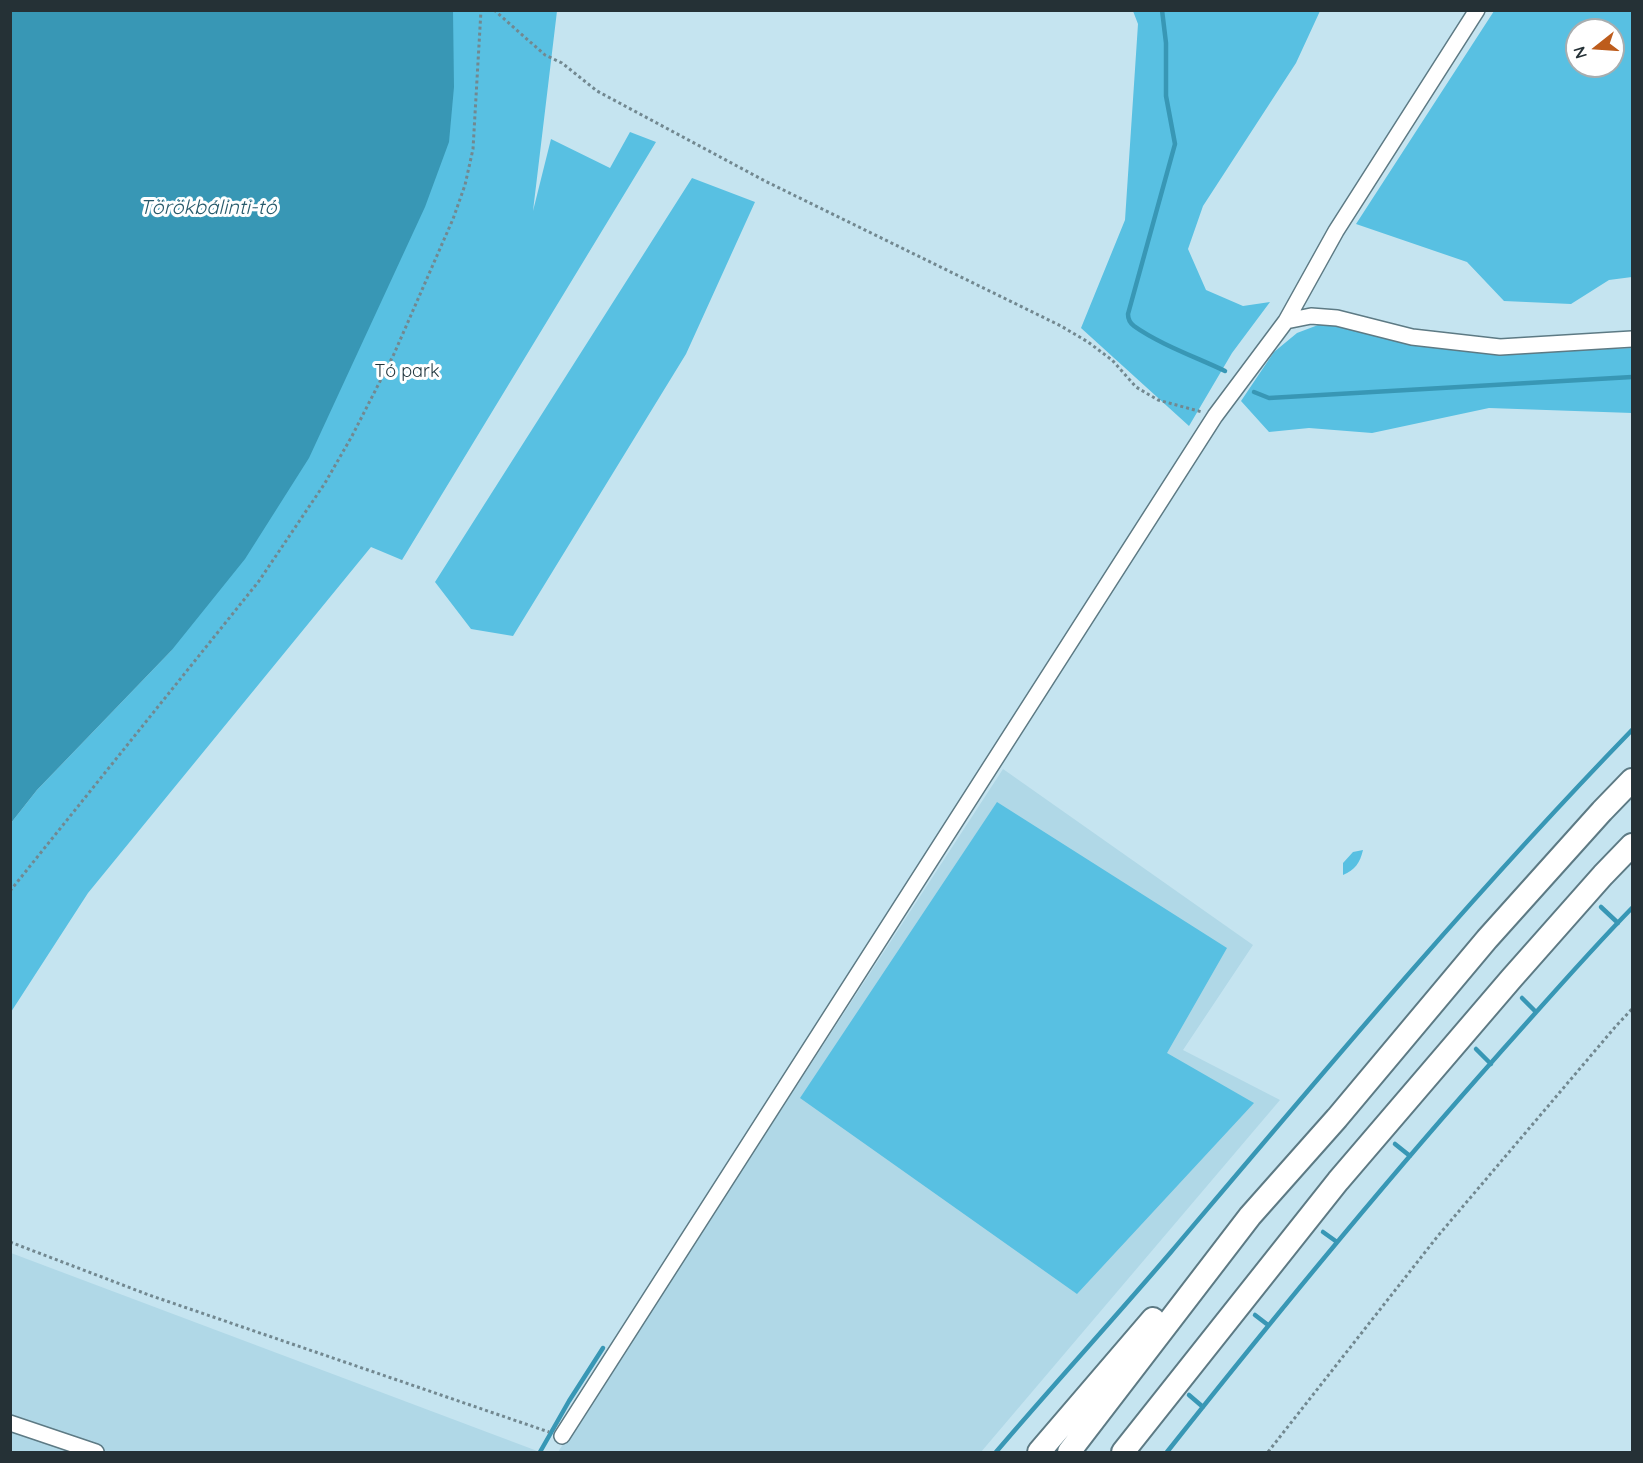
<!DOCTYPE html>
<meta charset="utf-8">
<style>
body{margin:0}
#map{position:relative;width:1643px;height:1463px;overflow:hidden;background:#c5e4f0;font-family:Quicksand,sans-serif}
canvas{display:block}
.frame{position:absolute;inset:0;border:12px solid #253136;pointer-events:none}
.north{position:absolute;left:1565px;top:18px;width:60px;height:60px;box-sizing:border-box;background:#fff;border:2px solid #a8adaf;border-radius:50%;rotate:253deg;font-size:16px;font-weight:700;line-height:24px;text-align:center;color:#253136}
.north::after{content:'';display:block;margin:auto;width:21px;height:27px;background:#bd5c1c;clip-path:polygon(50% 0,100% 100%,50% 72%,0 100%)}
</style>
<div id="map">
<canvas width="1643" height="1463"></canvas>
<div class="frame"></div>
<div class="north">N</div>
</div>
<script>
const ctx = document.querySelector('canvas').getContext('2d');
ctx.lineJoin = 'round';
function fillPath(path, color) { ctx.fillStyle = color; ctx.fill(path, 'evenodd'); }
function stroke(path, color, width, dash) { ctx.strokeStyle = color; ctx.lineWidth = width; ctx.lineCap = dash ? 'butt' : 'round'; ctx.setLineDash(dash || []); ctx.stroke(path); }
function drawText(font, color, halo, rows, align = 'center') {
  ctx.font = font + ' Quicksand,sans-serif'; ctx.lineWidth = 6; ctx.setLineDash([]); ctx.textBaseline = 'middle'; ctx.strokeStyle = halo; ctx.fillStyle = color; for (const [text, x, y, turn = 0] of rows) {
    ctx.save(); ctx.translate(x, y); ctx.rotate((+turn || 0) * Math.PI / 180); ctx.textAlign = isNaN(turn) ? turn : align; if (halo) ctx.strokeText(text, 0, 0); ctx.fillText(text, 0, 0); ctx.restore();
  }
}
fillPath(new Path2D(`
 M1003 769 1253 945 1183 1050 1280 1100 981 1452H558Z
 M11 1253 540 1452H11Z`), '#b0d8e7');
fillPath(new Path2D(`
 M448 11H557L533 211 551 139 610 168 630 132 656 142 402 560 371 547 88 893 11 1012V823L37 790 171 651Z
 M1133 11H1320L1296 63 1203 206 1188 249 1206 290 1243 306 1270 302 1232 353 1189 426 1081 328 1125 220 1138 24Z
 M1494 11H1632V277L1609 280 1571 304 1504 301 1467 262 1356 224ZM1577 30H1613V66H1577Z
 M692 178 755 202 686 354 513 636 471 629 435 582Z
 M1326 322 1537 352 1632 348V413L1489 408 1372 433 1309 428 1269 432 1241 401 1274 352 1297 333Z
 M997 802 1227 948 1167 1053 1254 1103 1077 1294 800 1098Z
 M1363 850C1360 863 1355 870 1343 875V863L1353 852Z`), '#58c0e2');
fillPath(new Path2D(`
 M11 10 453 11 454 87 449 142 425 207 309 458 245 559 171 651 37 790 11 823Z`), '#3897b5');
stroke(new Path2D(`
 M1162 10 1166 43V96L1175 144 1128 314C1128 320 1130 323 1134 326 1159 344 1198 358 1225 371
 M1254 392 1269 398 1632 377
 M1601 907 1618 923
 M1522 998 1536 1012
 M1476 1049 1491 1064
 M1395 1144 1410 1156
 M1323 1232 1337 1242
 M1255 1315 1268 1325
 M1189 1395 1203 1407
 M540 1452 569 1401 603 1348
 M996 1452C1053 1385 1113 1320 1171 1252 1321 1075 1470 897 1632 730
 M1167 1452C1274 1317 1383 1184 1498 1055 1542 1006 1586 955 1632 908`), '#3897b5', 4.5);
const minor = new Path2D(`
 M1286 321 1336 231 1477 10
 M10 1423 96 1452
 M562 1436 1215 416 1286 321 1311 316 1337 318 1412 337 1500 347 1632 339`);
const highway = new Path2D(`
 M1039 1452 1153 1319
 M1069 1452 1250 1216 1337 1118 1487 939 1602 811 1632 780
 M1123 1452 1338 1181 1511 979 1603 875 1632 845`);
stroke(minor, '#5d7a84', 18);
stroke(highway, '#5d7a84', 26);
stroke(new Path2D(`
 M494 10 545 55 562 63 597 91 765 181 1061 326 1088 342 1112 360 1136 387 1158 400 1202 412
 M10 891 259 581 325 483 352 436 394 354 453 219 465 185 473 149 481 10
 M10 1242 149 1295 549 1432
 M1268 1452 1437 1237 1616 1026 1632 1009`), '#728890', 3, [3, 3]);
stroke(minor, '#fff', 15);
stroke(highway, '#fff', 22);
drawText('18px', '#1e333b', '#fff', [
 ["Tó park",407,372]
]);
drawText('italic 20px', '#285b6c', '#fff', [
 ["Törökbálinti-tó",208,208]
]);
</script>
